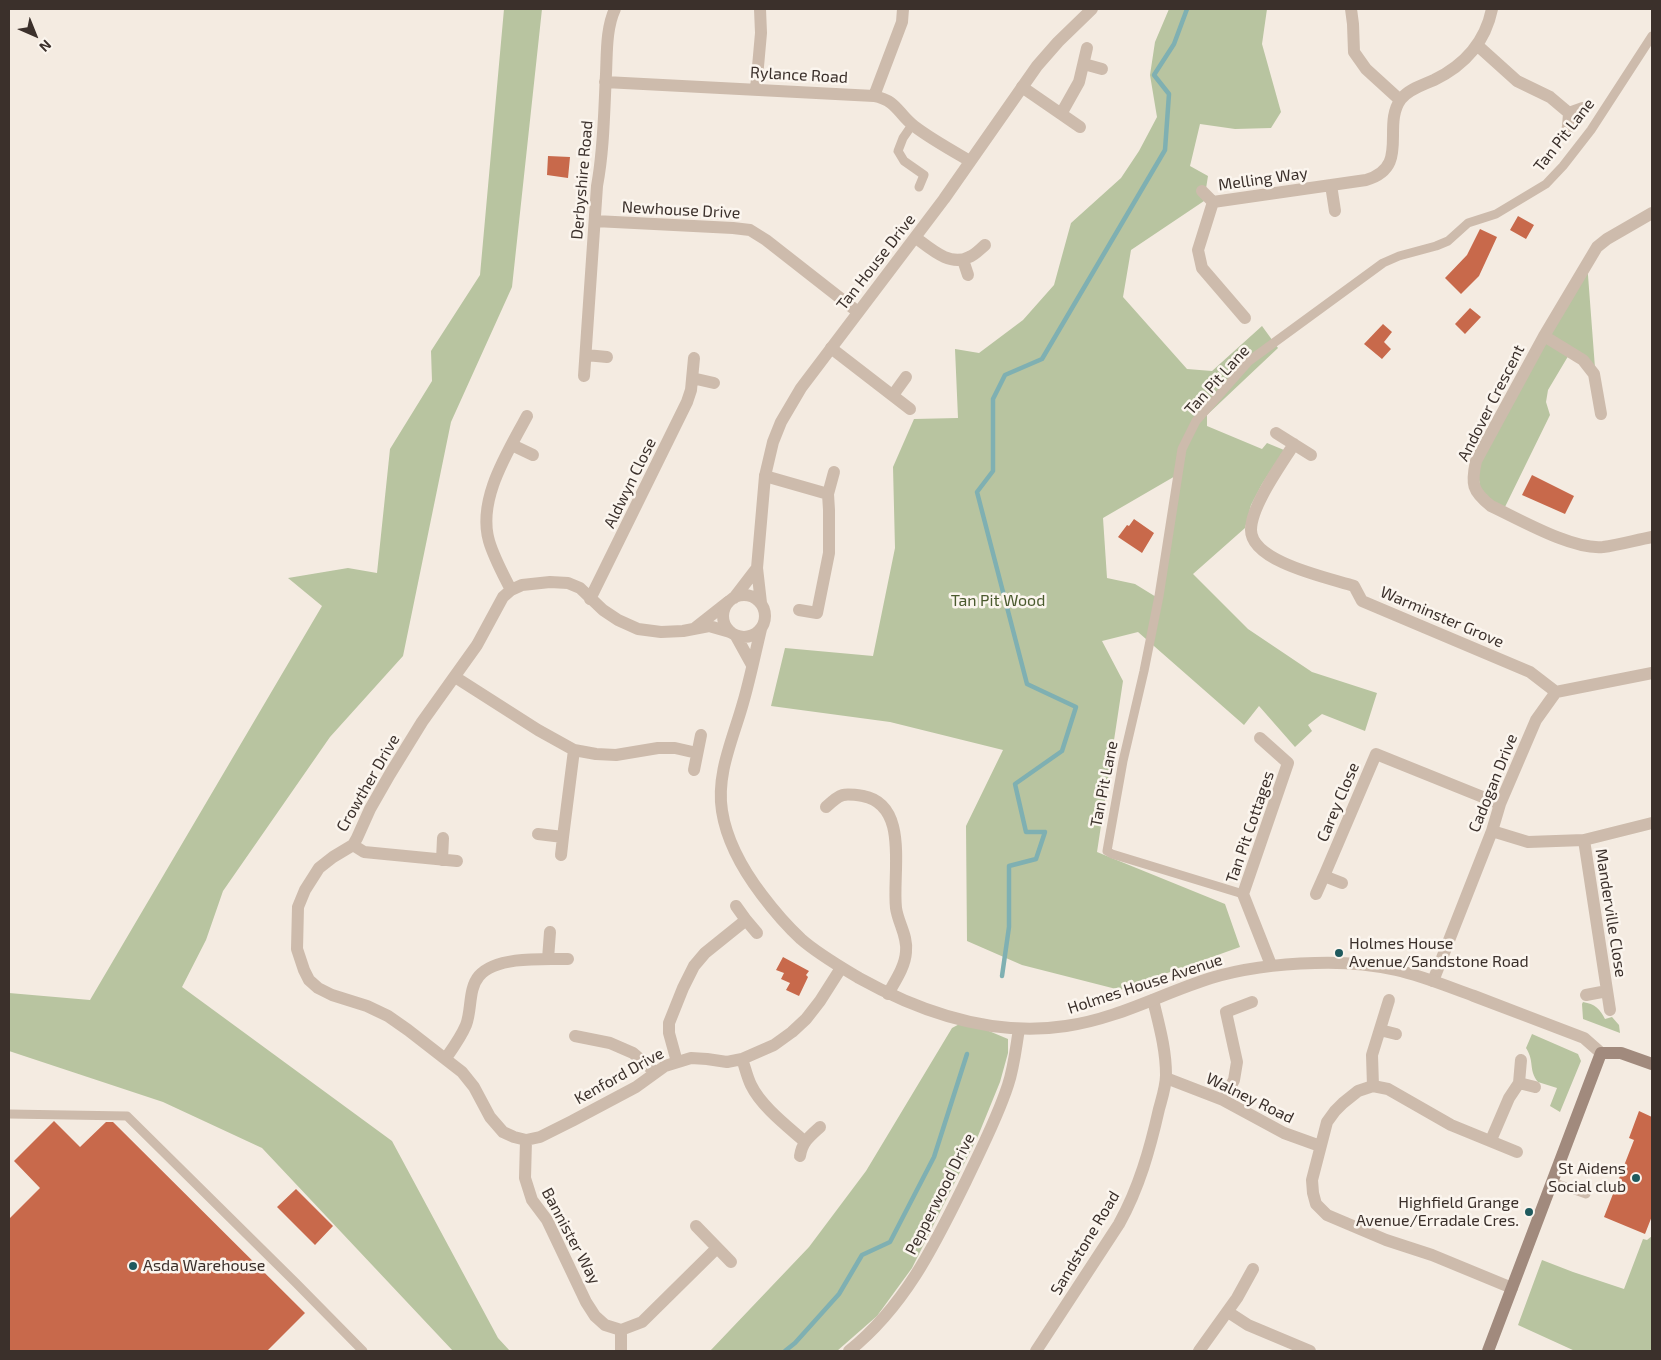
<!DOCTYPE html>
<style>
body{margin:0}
#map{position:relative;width:1661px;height:1360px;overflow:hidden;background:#f4ebe1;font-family:"Exo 2",sans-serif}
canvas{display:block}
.frame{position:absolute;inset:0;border:10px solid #3b302b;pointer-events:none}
.north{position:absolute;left:10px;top:10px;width:50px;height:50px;-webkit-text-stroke:4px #fbf5ee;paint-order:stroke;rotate:136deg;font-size:14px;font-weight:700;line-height:20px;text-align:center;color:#3b302b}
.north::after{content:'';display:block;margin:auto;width:18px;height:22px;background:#3b302b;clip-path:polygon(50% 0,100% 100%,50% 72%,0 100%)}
</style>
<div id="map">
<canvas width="1661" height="1360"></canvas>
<div class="frame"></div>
<div class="north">N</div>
</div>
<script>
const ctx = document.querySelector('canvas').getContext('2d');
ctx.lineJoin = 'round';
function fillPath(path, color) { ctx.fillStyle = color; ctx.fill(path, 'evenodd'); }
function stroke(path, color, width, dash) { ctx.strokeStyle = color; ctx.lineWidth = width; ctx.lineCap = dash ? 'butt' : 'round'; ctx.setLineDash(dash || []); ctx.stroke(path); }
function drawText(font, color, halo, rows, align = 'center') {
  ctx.font = font + ' "Exo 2",sans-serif'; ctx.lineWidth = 5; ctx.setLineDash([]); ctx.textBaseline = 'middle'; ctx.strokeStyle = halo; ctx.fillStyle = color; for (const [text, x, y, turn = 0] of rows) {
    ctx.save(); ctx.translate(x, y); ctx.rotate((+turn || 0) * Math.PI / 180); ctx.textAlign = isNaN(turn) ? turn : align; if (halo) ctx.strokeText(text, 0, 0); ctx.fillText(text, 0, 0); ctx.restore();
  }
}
fillPath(new Path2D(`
 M504 9H542L512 287 451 422 403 656 330 737 223 891 206 940 182 987 392 1141 498 1338 510 1351H453L262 1148 163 1102 9 1051V993L90 1000 322 606 288 578 348 568 377 573 390 449 432 381 431 351 480 275Z
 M1169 9H1267L1262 44 1281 112 1271 128 1235 129 1200 124 1190 166 1208 176 1204 201 1131 250 1123 297 1187 369 1212 371 1262 326 1278 348 1207 415V426L1262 449 1267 443 1284 450 1262 484 1251 505 1245 528 1193 574 1248 629 1312 672 1377 693 1365 731 1322 714 1308 725 1312 731 1295 747 1259 706 1244 725 1138 632 1102 641 1123 681 1097 852 1225 904 1240 947 1120 990 1022 965 967 941 966 826 1003 750 890 722 771 706 785 648 873 656 895 548 893 467 914 419 958 418 955 349 979 353 1023 320 1054 285 1071 223 1121 178 1139 151 1157 117 1150 75 1155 42ZM1177 475 1161 600 1135 584 1107 578 1103 518Z
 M1587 262 1595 368 1570 353 1548 390 1546 402 1550 415 1503 511 1482 499 1476 461Z
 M1583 1002C1595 1004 1600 1009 1605 1019L1612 1017 1619 1025 1620 1033 1583 1019 1582 1004Z
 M965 1021 1008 1039V1053L1000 1082 978 1136 912 1268 877 1316 837 1351H710L809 1247 866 1171 952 1028Z
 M1532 1034 1578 1054 1581 1061 1560 1112 1550 1106 1557 1088 1538 1082C1528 1069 1535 1062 1526 1048Z
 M1652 1236V1351H1575L1518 1325 1542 1260 1573 1272 1624 1289 1643 1239 1647 1240Z`), '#b8c4a0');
stroke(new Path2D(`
 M1002 976 1009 927V866L1036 859 1045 832H1026L1015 784 1062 751 1076 707 1027 684 977 492 993 471V399L1005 375 1042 359 1165 150 1169 94 1154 75 1174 44 1187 9
 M785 1351 795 1343 839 1294 862 1255 890 1242 934 1157 967 1054`), '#7fb0b2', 4.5);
fillPath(new Path2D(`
 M548 156 570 157 568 178 547 175Z
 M1518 216 1534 225 1526 239 1510 230Z
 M1480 229 1497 237 1479 276 1461 294 1445 278 1467 255Z
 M1470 308 1481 317 1465 334 1455 324Z
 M1383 324 1392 332 1384 342 1391 349 1382 359 1364 344Z
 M1532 475 1574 496 1565 514 1522 495Z
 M1134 519 1154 533 1142 553 1118 537 1127 525 1129 526Z
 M783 957 809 971 806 975 808 977 799 996 786 990 790 983 781 979 784 973 776 970Z
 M1639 1111 1652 1117V1216L1645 1234 1604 1217 1634 1140 1629 1138Z
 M54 1121 80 1147 106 1122H113L305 1313 267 1351H9V1219L40 1188 14 1161Z
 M296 1189 333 1226 315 1245 277 1207Z`), '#c8694b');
stroke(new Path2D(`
 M912 125 903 138 898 151 904 161 924 175 919 187
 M1243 894 1112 854 1107 851 1123 761 1144 671 1159 596 1182 449 1196 421 1249 361 1383 263 1399 256 1436 246 1448 241 1468 223 1496 214 1546 184 1563 166 1591 130 1652 36
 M9 1114 127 1116 296 1283 363 1351
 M1552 1182 1586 1194`), '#cdbbac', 9);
stroke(new Path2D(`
 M1351 9 1353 24 1354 52 1366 69 1400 100
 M1477 45 1517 81 1550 97 1569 113
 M1084 64 1102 69
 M605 82 874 96C898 101 897 113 914 126 931 139 951 150 970 161
 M1022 87 1080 127
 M756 89 761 33 760 9
 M874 96 902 22 903 9
 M1061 114 1079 82 1087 48
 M1565 135 1568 127 1569 113 1583 108
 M1331 185 1335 211
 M1202 191 1213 202
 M1652 213 1607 239 1597 247 1544 336 1476 461C1471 484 1472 491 1491 506 1519 519 1572 550 1603 547 1619 545 1636 540 1652 537
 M595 221 733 228 750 230 766 240 858 312
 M916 238C931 249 950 267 969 257 975 255 980 249 985 245
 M963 260 968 275
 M1245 318 1202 268 1198 250 1213 202 1366 180C1411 167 1381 126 1401 99 1409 89 1423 85 1434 80 1465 65 1485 43 1492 9
 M1544 336 1583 360 1594 374 1601 414
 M831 348 910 409
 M586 355 607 357
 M584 376 597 186C604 149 604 111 606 74 607 53 606 28 615 9
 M692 378 714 383
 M893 395 906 377
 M1276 433 1311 455
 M1294 444C1281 465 1251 506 1251 530 1251 562 1329 578 1354 586L1362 601 1530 672 1556 692
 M512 445 533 455
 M765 476 828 494 829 510V553L817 613 799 610
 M828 494 834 472
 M511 590C503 574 494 558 489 541 477 499 508 452 527 416
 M590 599 687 402 691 390 694 358
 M695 628 728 602
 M730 632 709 626 683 631 661 632 638 629 618 620 603 610 580 588 568 583 550 582 522 585 511 590 503 597 477 645 422 722 390 774 370 809 357 838 353 845 333 857 319 868 305 890 298 907 297 949 304 970 309 980 318 988 332 995 367 1006 388 1016 408 1030 462 1072 474 1087 490 1117 503 1132 514 1137 526 1140 540 1137 572 1121 636 1087 665 1066 691 1058 707 1059 727 1062 742 1059 774 1045 792 1032 806 1019 820 1001 841 968
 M455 677 538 730 574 750 596 754 616 755 658 748H675L697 753
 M1260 738 1288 763 1243 894 1271 965
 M694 770 701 735
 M826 807C841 793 843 793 863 796 910 805 892 874 896 908 898 923 908 936 906 952 905 967 895 981 888 994
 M1492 831 1528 842 1584 840 1652 823
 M538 834 563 837 574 750
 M1584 840 1610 1010
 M353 845 364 852 457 861
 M561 855 563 837
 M442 860 443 838
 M1324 876 1376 754 1500 804
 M1316 894 1324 876 1342 883
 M746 920 757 933
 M548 959 550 932
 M1433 981 1492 831 1500 804 1536 720 1556 692 1652 673
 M1586 995 1607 991
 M1380 1030 1396 1034
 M575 1036 610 1043 633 1053 655 1072
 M446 1058C453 1048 461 1037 466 1025 472 1010 468 989 479 976 496 956 544 959 568 959
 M742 1059C745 1067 747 1077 751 1085 761 1106 787 1126 804 1141
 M677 1062 669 1033V1023L683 988 694 966 705 953 746 920 736 906
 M1166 1078 1223 1100 1284 1133 1320 1146
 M1519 1083 1535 1087
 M1373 1086 1372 1055 1389 1000
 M1223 1100 1234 1080 1237 1062 1226 1012 1252 1002
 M526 1140 525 1178 532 1200 547 1220 586 1302 595 1316 605 1325 621 1330 642 1322 717 1248
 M1491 1140 1509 1098 1519 1083 1521 1060
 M800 1156C802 1142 810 1136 820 1127
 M696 1226 731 1262
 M1512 1288 1432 1255 1386 1240 1327 1215 1316 1204 1313 1193 1312 1180 1327 1122 1335 1111 1343 1103 1358 1091 1373 1086 1388 1089 1451 1125 1517 1152
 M1228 1312 1248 1325 1310 1351
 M621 1330V1351
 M849 1351C905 1306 934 1246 965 1183 980 1151 997 1119 1008 1085 1014 1067 1016 1047 1019 1029
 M1036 1351 1119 1224C1139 1188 1150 1149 1159 1109 1162 1098 1166 1086 1166 1075 1166 1049 1159 1025 1153 1000
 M1199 1351 1237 1298 1253 1269`), '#cdbbac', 12);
stroke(new Path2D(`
 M723 616a21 21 0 1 1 42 0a21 21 0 1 1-42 0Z
 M734 598 757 568
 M761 603 757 568 765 476 773 442 781 422 801 388 944 199 1037 66 1058 42 1092 9
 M761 629C755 654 750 679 743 703 733 739 716 774 722 811 727 843 743 870 762 895 774 911 786 925 801 939 818 954 839 966 859 978 922 1013 994 1037 1066 1026 1117 1019 1163 993 1211 978 1244 968 1280 964 1315 963 1342 962 1369 964 1396 970 1423 976 1449 987 1474 996 1511 1010 1547 1024 1584 1038L1601 1053
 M736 636 752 665`), '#cdbbac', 12);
stroke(new Path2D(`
 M1488 1351 1601 1053H1621L1652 1064`), '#a18a7d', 12);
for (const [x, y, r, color] of [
 [1339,953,5,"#1f5a5e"],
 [1636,1178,5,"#1f5a5e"],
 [1529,1212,5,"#1f5a5e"],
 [133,1266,5,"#1f5a5e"]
]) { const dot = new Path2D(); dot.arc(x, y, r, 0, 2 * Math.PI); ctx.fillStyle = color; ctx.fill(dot); stroke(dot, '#fbf5ee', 2); }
drawText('16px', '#3b302b', '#fbf5ee', [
 ["Rylance Road",799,75,3],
 ["Tan Pit Lane",1564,135,-52],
 ["Melling Way",1263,179,-8],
 ["Derbyshire Road",582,180,-85],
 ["Newhouse Drive",681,210,3],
 ["Tan House Drive",876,262,-52],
 ["Tan Pit Lane",1217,380,-48],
 ["Andover Crescent",1491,403,-63],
 ["Aldwyn Close",630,483,-64],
 ["Warminster Grove",1442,617,23],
 ["Crowther Drive",368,783,-60],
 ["Cadogan Drive",1493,783,-68],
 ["Tan Pit Lane",1104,784,-79],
 ["Carey Close",1338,802,-67],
 ["Tan Pit Cottages",1250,827,-71],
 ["Manderville Close",1611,913,81],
 ["Holmes House Avenue",1145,984,-18],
 ["Kenford Drive",619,1076,-29],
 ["Walney Road",1250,1098,26],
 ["Pepperwood Drive",940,1194,-63],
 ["Bannister Way",571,1236,62],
 ["Sandstone Road",1085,1243,-59]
]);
drawText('16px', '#4a5a2e', '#fbf5ee', [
 ["Tan Pit Wood",998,601]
]);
drawText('16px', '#3b302b', '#fbf5ee', [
 ["Holmes House",1349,944],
 ["Avenue/Sandstone Road",1349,962],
 ["St Aidens",1626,1169,"right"],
 ["Social club",1626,1187,"right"],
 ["Highfield Grange",1519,1203,"right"],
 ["Avenue/Erradale Cres.",1519,1221,"right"],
 ["Asda Warehouse",143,1266]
], 'left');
</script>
